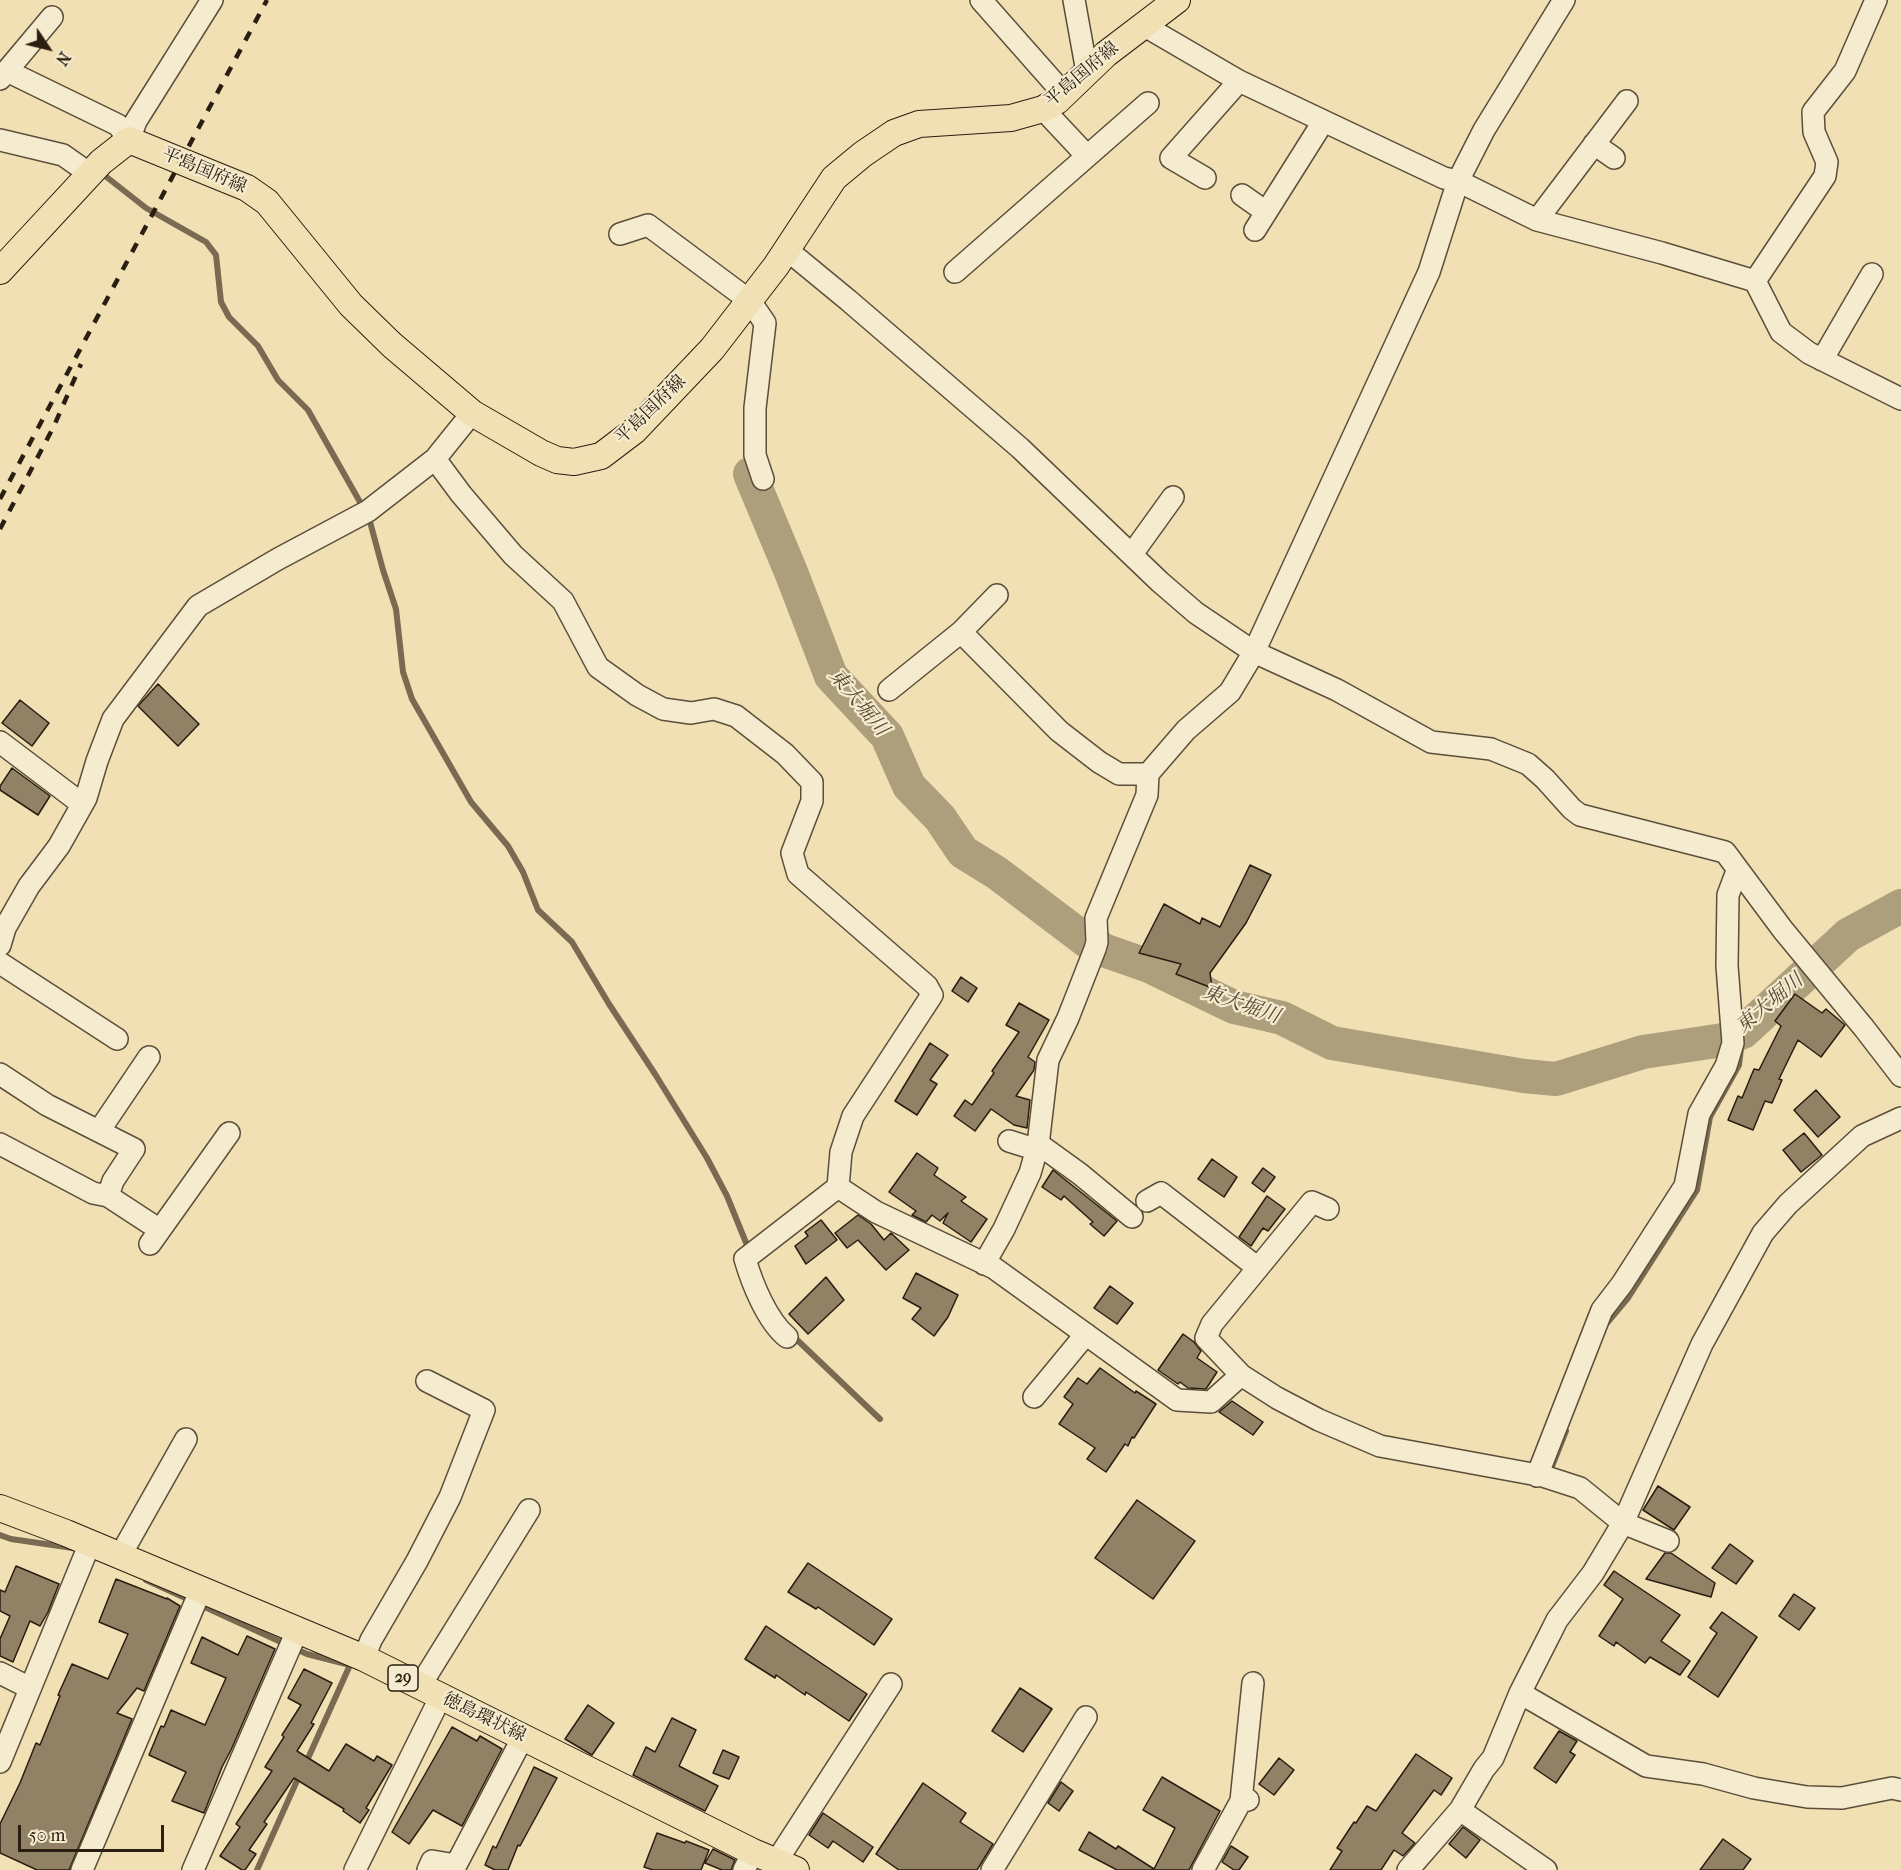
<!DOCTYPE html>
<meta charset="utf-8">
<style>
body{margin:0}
#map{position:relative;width:1901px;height:1870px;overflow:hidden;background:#f0e0b3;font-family:"IM FELL French Canon",serif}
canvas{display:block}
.north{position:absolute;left:18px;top:18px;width:60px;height:60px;-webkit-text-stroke:4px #f5ebce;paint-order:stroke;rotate:125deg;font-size:16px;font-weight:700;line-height:24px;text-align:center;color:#2a1d11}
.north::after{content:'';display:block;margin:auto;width:21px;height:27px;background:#2a1d11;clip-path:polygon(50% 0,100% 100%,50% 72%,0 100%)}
.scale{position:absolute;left:18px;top:1825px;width:146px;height:27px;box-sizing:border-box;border:3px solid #2a1d11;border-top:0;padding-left:8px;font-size:18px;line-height:21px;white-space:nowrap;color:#2a1d11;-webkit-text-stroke:4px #f5ebce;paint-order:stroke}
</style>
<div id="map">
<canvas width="1901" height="1870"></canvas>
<div class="north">N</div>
<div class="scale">50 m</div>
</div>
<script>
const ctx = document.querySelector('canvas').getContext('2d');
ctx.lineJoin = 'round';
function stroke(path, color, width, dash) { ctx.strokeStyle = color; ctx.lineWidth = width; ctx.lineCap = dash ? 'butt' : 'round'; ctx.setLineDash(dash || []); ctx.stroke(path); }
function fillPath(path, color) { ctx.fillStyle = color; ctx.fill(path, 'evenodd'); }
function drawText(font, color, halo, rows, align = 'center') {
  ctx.font = font + ' "IM FELL French Canon","Noto Serif JP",serif'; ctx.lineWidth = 4.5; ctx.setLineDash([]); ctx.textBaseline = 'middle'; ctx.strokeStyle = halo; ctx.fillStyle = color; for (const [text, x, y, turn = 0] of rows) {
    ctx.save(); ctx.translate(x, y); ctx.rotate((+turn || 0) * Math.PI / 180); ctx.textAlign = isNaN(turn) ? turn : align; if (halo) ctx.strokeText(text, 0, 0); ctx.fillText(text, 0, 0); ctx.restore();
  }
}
stroke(new Path2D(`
 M104 175 146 208 206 242 216 255 221 302 229 317 258 346 278 380 308 410 369 518 383 570 396 609 403 672 412 699 471 802 508 846 523 872 538 910 572 942 609 1004 655 1074 707 1158 727 1196 749 1250
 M1607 1323 1628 1298 1697 1190 1710 1117 1739 1065 1743 1032
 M793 1336 880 1419
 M1549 1474 1566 1431
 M0 1535 11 1539 73 1548
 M146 1580 307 1654 350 1665 305 1765
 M257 1870 300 1774`), '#796a51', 6);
stroke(new Path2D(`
 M750 474 791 572 831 676 887 736 909 786 940 818 963 852 997 873 1088 942 1106 951 1149 966 1234 1007 1282 1018 1332 1043 1524 1076 1556 1079 1643 1052 1723 1040 1743 1032 1848 935 1901 906`), '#ad9e7c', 34);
const building = new Path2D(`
 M158 684 199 724 178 746 138 706Z
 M20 700 49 723 32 746 2 723Z
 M12 768 50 796 38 815 0 790V786Z
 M1250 865 1271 875 1246 923 1210 973 1212 988 1176 974 1181 964 1139 953 1164 904 1200 924 1202 918 1220 927Z
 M961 977 977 988 968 1002 952 991Z
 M1795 994 1822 1013 1826 1009 1845 1025 1821 1057 1798 1040 1779 1079 1782 1080 1772 1103 1765 1101 1753 1130 1728 1120 1738 1096 1742 1098 1754 1069 1759 1070 1781 1026 1775 1021Z
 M1019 1003 1049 1020 1028 1057 1035 1062 1034 1070 1016 1096 1030 1100 1027 1128 1014 1125 991 1109 975 1131 954 1116 965 1100 972 1105 994 1073 992 1071 1019 1032 1006 1025Z
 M930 1043 948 1055 930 1080 937 1084 917 1115 895 1101Z
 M1816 1090 1840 1117 1818 1137 1794 1110Z
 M1804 1133 1822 1155 1801 1172 1783 1150Z
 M917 1153 938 1168 934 1175 966 1197 961 1201 987 1219 971 1242 943 1223 948 1213 940 1221 932 1215 926 1222 912 1215 916 1211 889 1192Z
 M1212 1159 1237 1177 1224 1197 1198 1179Z
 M1263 1168 1275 1177 1264 1192 1252 1183Z
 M1053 1170 1117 1221 1104 1236 1090 1224 1093 1222 1064 1196 1061 1200 1042 1187Z
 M1267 1196 1285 1209 1268 1231 1263 1228 1251 1246 1239 1237Z
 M858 1215 871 1224 884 1240 891 1233 909 1250 886 1270 858 1240 847 1248 835 1233Z
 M821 1220 837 1240 806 1264 795 1246 808 1236 805 1232Z
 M916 1273 958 1295 948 1317 934 1336 912 1319 921 1308 903 1298Z
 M826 1277 844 1300 808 1334 789 1314Z
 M1110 1286 1133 1303 1117 1324 1094 1308Z
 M1183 1334 1194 1342 1201 1351 1197 1358 1217 1372 1206 1389 1188 1388 1180 1382 1178 1384 1158 1370Z
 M1100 1368 1135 1393 1136 1391 1156 1404 1134 1438 1132 1437 1128 1446 1125 1444 1106 1472 1087 1459 1095 1448 1059 1424 1073 1404 1064 1397 1078 1378 1087 1384Z
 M1232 1401 1263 1422 1253 1435 1219 1412Z
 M1658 1486 1690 1507 1674 1530 1643 1510Z
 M1137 1500 1195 1541 1153 1599 1095 1558Z
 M1730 1544 1753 1561 1736 1584 1712 1568Z
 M1665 1553H1671L1715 1583 1711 1597 1646 1579Z
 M808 1563 892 1619 874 1645 818 1607 816 1609 788 1592Z
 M16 1566 59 1584 48 1612 40 1626 30 1621 13 1662 0 1656V1639L10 1616 0 1611V1590L5 1592Z
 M1614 1571 1680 1615 1661 1641 1690 1661 1680 1675 1650 1657 1645 1663 1616 1642 1614 1646 1599 1636 1623 1599 1604 1585Z
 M116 1579 167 1599V1598L180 1606 144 1691 137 1688 117 1713 132 1719 69 1870H37L0 1853V1824L20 1783 36 1743 40 1745 60 1696 58 1695 72 1664 108 1679 128 1634 99 1622Z
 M1794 1594 1815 1608 1799 1630 1779 1616Z
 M1722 1612 1757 1637 1718 1697 1688 1677 1717 1633 1710 1628Z
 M766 1626 867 1694 849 1721 806 1692 805 1695 776 1675 775 1678 745 1659Z
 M247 1636 275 1649 231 1750 222 1767 204 1813 172 1801 186 1772 149 1755 161 1726 164 1727 171 1710 205 1725 226 1678 191 1663 202 1637 238 1655Z
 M304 1669 332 1683 311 1723 314 1724 297 1751 329 1771 346 1744 374 1761 377 1756 392 1765 366 1808 369 1810 360 1823 343 1811 344 1809 294 1778 264 1822 267 1824 249 1850 256 1854 245 1870H242L220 1856 240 1827 236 1824 272 1771 265 1767 284 1737 282 1735 301 1705 288 1698Z
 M1020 1688 1052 1709 1023 1752 992 1731Z
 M588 1705 614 1723 592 1755 565 1739Z
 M672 1718 696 1730 679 1766 718 1786 705 1811 633 1775 646 1747 655 1752Z
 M452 1727 477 1741 480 1736 502 1749 462 1826 433 1810 409 1844 392 1832Z
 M1559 1731 1577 1741 1570 1752 1575 1755 1556 1783 1534 1768Z
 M723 1750 739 1757 729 1779 713 1773Z
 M1416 1754 1452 1778 1441 1795 1434 1790 1402 1833 1415 1843 1403 1856 1394 1850 1381 1870H1330L1342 1851 1337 1848 1354 1822 1356 1823 1367 1806 1376 1811Z
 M1279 1758 1294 1770 1274 1795 1259 1784Z
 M534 1767 557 1778 520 1846 518 1845 508 1870H495L485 1865 493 1846 496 1848Z
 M1162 1777 1220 1811 1189 1870H1117L1079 1850 1089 1832 1116 1849 1118 1846 1154 1869 1175 1828 1143 1810Z
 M1061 1782 1073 1791 1059 1811 1048 1803Z
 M923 1783 966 1813 960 1822 993 1844 977 1870H899L876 1854Z
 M823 1813 873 1847 863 1862 833 1841 828 1848 809 1835Z
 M1463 1827 1480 1840 1466 1858 1449 1844Z
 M657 1833 685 1843 686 1841 709 1850 701 1870H653L644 1867Z
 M1723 1839 1751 1859 1743 1870H1700Z
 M1231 1846 1248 1857 1239 1870H1234L1222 1862Z
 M713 1849 735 1860 731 1870H722L705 1863Z`);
fillPath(building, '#918265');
stroke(building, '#2a1d11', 1.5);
const minor = new Path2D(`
 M981 0 1064 94
 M1074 0 1087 72
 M1143 25 1239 81 1444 178 1458 181 1537 220 1662 253 1755 281 1781 332 1809 353 1901 399
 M7 71 118 125 129 140
 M0 79 52 17
 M1043 109 1087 156
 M0 140 63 155 90 174
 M129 140 136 121 212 0
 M1594 144 1614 158
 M1205 178 1171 158 1239 81
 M1242 195 1266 212
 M1537 220 1627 101
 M1255 230 1323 122
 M620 234 648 225 750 301 765 323 755 408V455L763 479
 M786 249 848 300 1020 448 1160 582 1196 613 1254 652 1337 690 1431 742 1491 749 1528 764 1545 779 1572 809 1580 815 1725 852 1783 930 1864 1028 1901 1076
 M955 272 1148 103
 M1755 281 1825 176 1827 162 1814 132 1813 112 1845 71 1876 0
 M1822 360 1872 274
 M435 459 461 494 513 555 563 601 598 667 637 695 663 709 691 713 714 709 736 716 785 754 812 782V801L792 853 798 874 927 986 932 995 853 1116 841 1152 838 1187 876 1212 994 1268 1177 1400 1211 1402 1241 1375 1277 1398 1319 1420 1380 1446 1543 1476 1580 1488 1623 1523 1668 1541
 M1132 554 1173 497
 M961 632 1059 731 1099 762 1119 774H1148
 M889 690 961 632 997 595
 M0 742 82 804
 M0 945 5 928 29 886 59 846 86 798 97 761 113 719 198 606 278 559 368 511 435 459 472 413
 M0 963 117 1039
 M0 1074 47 1105 134 1149 113 1181 108 1196
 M99 1131 149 1057
 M1009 1141 1028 1147 1038 1145 1044 1148 1080 1174 1132 1217
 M0 1144 93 1193 108 1196 160 1230
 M1147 1201 1161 1193 1258 1268
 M150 1244 229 1133
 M984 1264 1004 1229 1030 1173 1038 1145 1048 1060 1068 1018 1095 949 1097 942 1096 918 1147 795 1148 774 1186 730 1230 692 1254 652 1429 272 1458 181 1484 130 1564 0
 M787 1337C767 1321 752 1283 745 1259L838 1187
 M1241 1375 1206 1338 1212 1324 1312 1202 1328 1209
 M1034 1397 1086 1334
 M1537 1476 1602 1310 1622 1284 1685 1186 1699 1114 1726 1066 1733 1043 1727 966 1728 895 1737 871
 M120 1556 186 1439
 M364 1658 371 1640 417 1561 450 1497 484 1410 427 1381
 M0 1673 30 1688
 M420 1686 529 1510
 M1520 1693 1646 1766 1703 1774 1754 1788 1807 1797 1842 1798 1892 1788 1901 1790
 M0 1762 90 1543
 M1248 1800 1241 1801 1253 1683
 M1460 1810 1546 1870
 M776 1862 891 1684
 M82 1870 201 1589
 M193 1870 297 1631
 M355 1870 441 1696
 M428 1870 432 1861 456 1865 523 1737
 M744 1870 753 1852
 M992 1870 1086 1717
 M1203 1870 1241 1801
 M1408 1870 1460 1810 1484 1769 1493 1758 1520 1693 1550 1634 1557 1620 1593 1573 1623 1523 1702 1344 1763 1233 1788 1204 1862 1136 1901 1118`);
const major = new Path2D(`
 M0 271 101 162 129 140 247 188 267 202 351 305 392 345 472 413 541 453 557 460 574 462 601 456 634 431 712 349 776 266 834 178 863 154 894 133 919 124 1011 118 1043 109 1057 101 1106 54 1177 0
 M0 1508 66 1533 364 1658 753 1852 796 1870`);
stroke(minor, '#5c4e3a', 24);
stroke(major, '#2a1d11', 28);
stroke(minor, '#f5ebce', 21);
stroke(major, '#f0e0b3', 26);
stroke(new Path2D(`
 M0 499 267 0
 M0 529 54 426 81 364`), '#2a1d11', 4.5, [10, 10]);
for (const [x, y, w] of [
 [403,1678,30]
]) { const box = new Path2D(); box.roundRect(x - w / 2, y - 13, w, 26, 4.5); ctx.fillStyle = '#f5ebce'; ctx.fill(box); stroke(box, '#2a1d11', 1.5); }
drawText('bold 16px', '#2a1d11', null, [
 ["29",403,1678]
]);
drawText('18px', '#2a1d11', '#f5ebce', [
 ["平島国府線",1082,75,-40],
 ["平島国府線",204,171,23],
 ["平島国府線",651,410,-44],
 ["徳島環状線",484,1718,26]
]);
drawText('italic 20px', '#584a36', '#f5ebce', [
 ["東大堀川",858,703,50],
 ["東大堀川",1770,1004,-40],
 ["東大堀川",1241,1005,19]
]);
</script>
